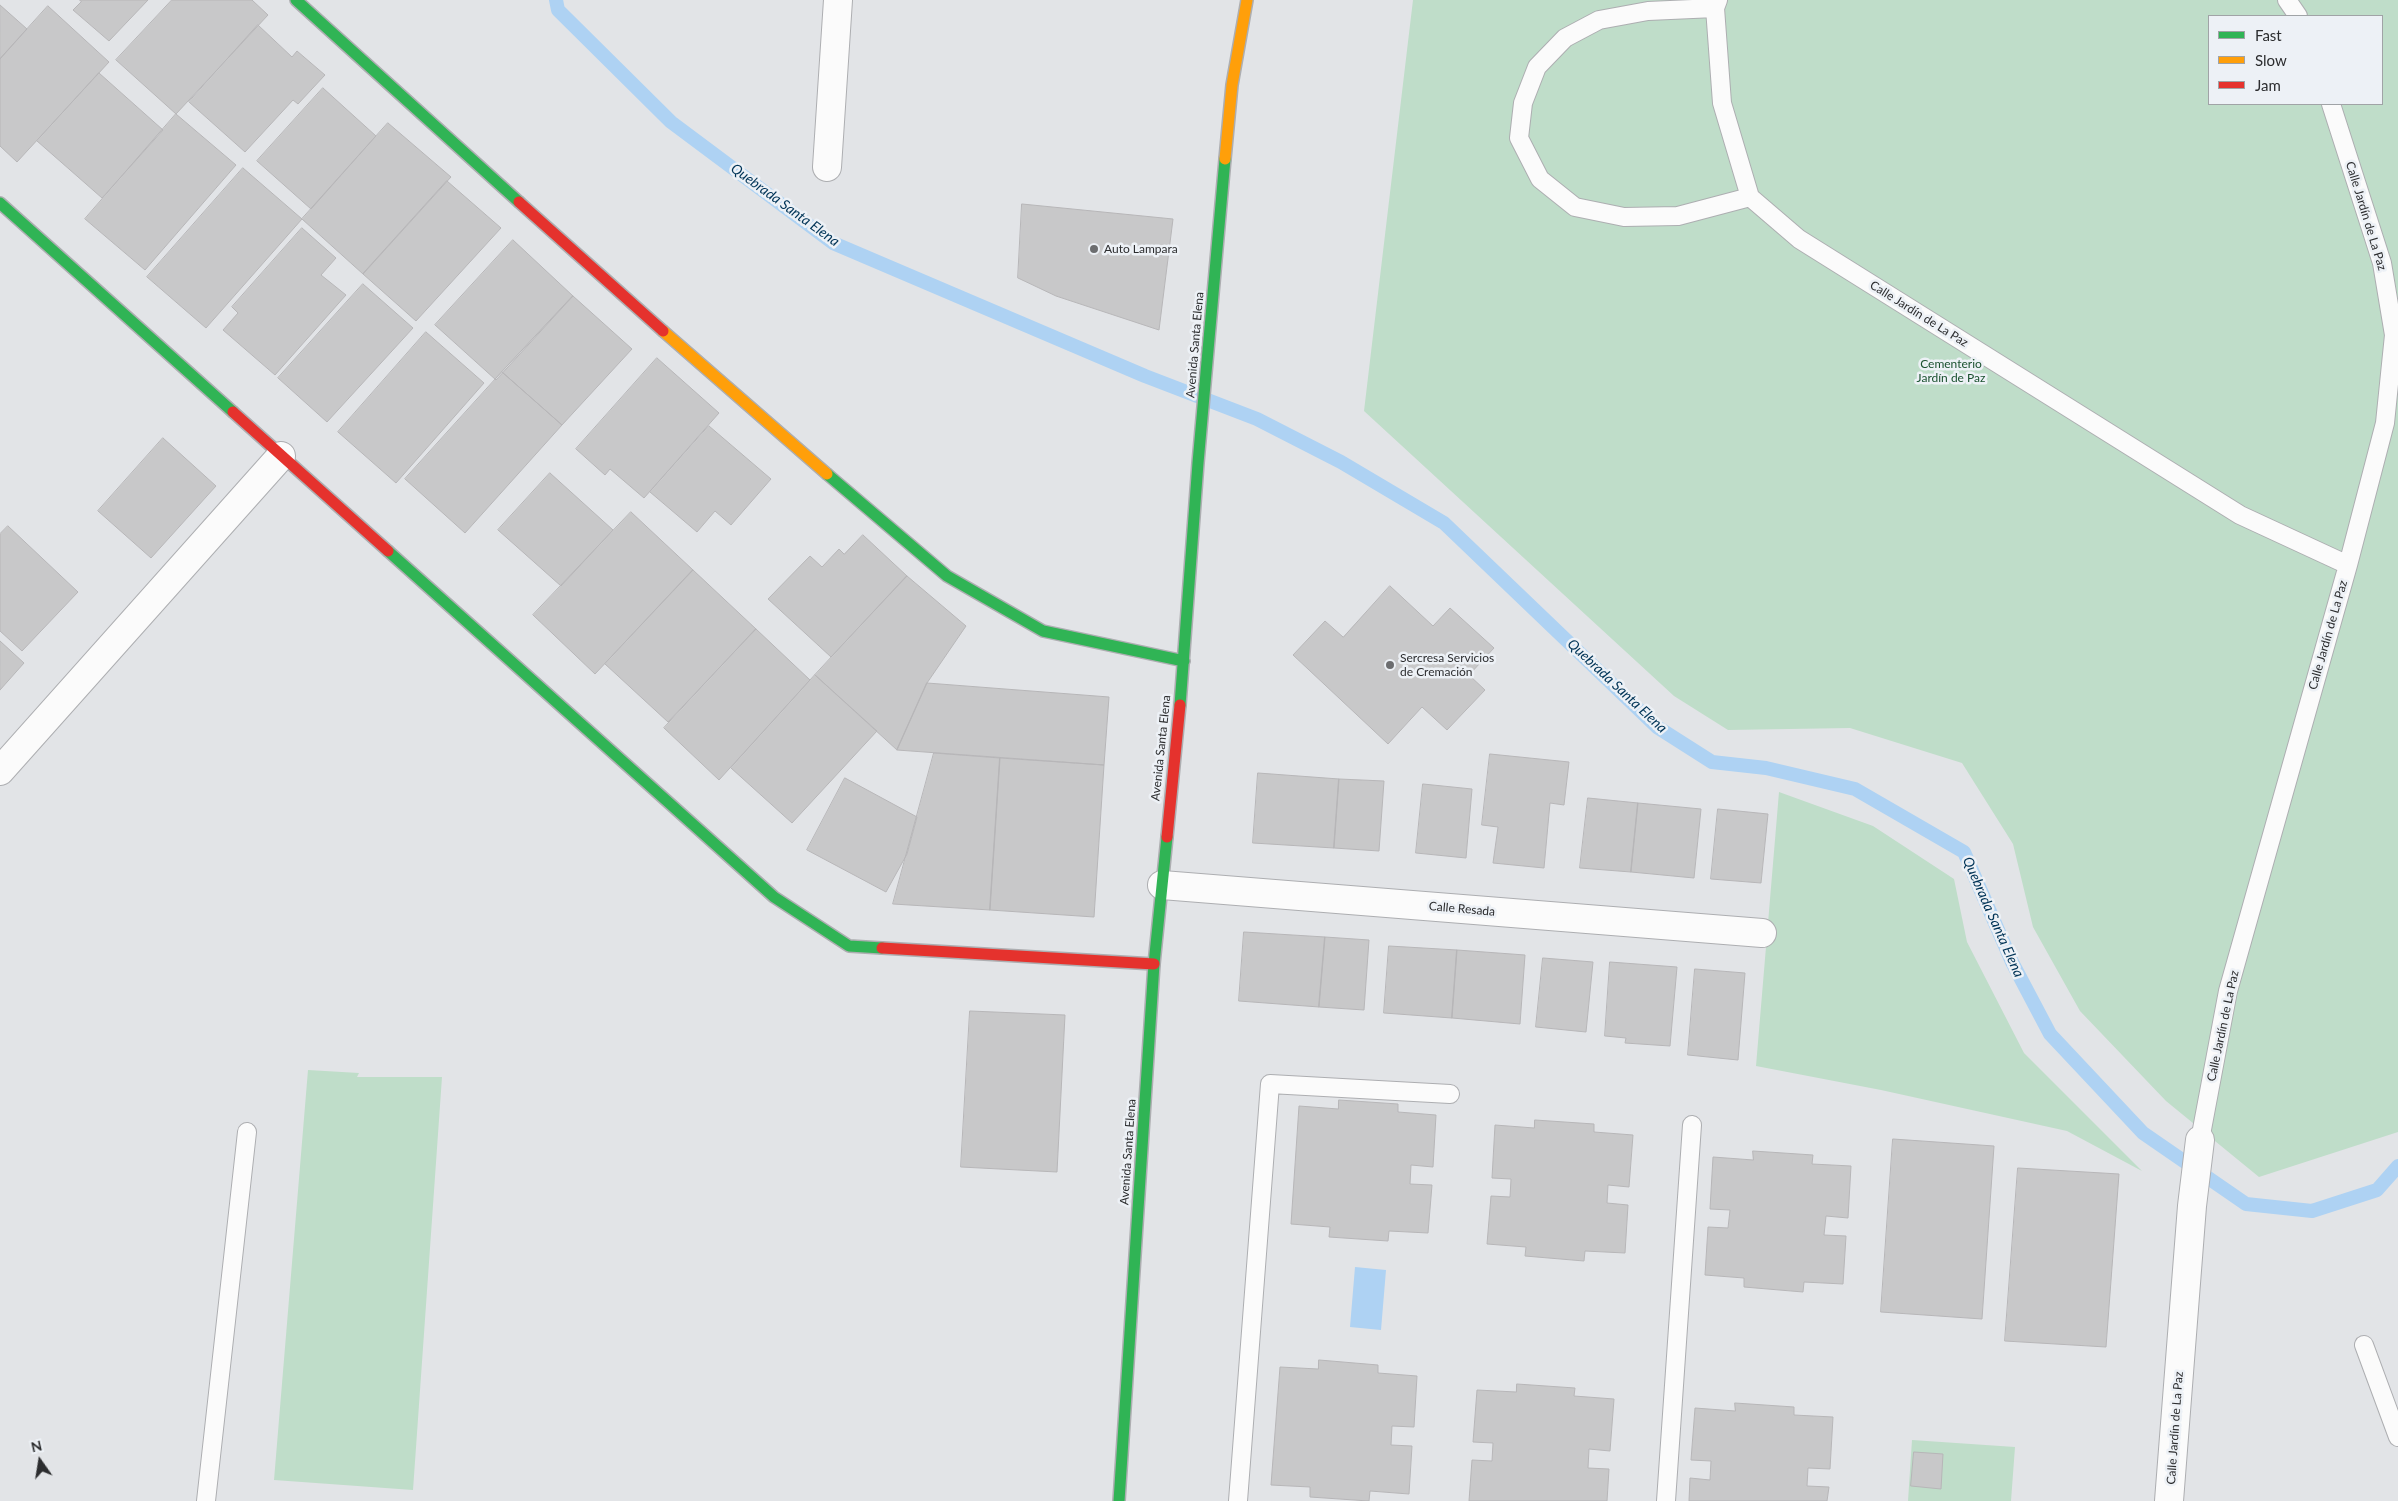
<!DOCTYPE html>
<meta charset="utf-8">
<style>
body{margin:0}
#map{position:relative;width:2398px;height:1501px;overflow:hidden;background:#e2e4e7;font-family:Lato,sans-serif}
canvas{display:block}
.legend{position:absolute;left:2208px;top:15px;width:175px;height:90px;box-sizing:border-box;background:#edf1f6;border:1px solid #a0a3a6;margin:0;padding:6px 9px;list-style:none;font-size:15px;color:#2c2d2f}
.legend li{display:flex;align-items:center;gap:10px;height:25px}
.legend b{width:25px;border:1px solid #a0a3a6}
.north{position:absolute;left:15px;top:1436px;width:50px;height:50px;-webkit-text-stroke:4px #edf1f6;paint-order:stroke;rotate:347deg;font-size:14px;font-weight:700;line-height:20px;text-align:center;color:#2c2d2f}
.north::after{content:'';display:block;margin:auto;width:18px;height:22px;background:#2c2d2f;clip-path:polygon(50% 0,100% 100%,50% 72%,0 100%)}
</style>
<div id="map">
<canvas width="2398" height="1501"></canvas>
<ul class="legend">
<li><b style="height:6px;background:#30b455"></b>Fast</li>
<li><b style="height:6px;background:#ff9f0a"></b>Slow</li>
<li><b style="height:6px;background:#e5322d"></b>Jam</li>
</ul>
<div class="north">N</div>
</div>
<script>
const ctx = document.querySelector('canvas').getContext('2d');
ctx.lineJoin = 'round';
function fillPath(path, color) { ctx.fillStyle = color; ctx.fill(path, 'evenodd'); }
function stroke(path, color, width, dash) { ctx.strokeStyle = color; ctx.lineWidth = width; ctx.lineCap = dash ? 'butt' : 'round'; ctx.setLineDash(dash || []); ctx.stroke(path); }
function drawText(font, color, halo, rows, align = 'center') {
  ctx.font = font + ' Lato,sans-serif'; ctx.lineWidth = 5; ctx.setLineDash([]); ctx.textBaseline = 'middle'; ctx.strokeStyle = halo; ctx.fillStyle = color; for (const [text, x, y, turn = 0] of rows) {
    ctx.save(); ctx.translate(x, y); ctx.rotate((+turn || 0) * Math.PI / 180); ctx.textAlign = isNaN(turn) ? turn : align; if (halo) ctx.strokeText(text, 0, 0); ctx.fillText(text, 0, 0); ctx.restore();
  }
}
fillPath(new Path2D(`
 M1413 0H2398V1132L2259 1177 2166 1101 2080 1011 2033 927 2013 844 1962 763 1850 728 1728 730 1674 696 1364 411ZM2209 16H2382V104H2209Z
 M1779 792 1873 826 1954 879 1967 942 2024 1053 2142 1171 2067 1131 1881 1090 1756 1066Z
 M308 1070 359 1073 357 1077H442L413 1490 274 1480Z
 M1912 1440 2015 1447 2011 1501H1908Z`), '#bfddc9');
fillPath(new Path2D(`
 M1355 1267 1386 1270 1381 1330 1350 1327Z`), '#aed2f3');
stroke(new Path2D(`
 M556 0 558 10 671 122 833 243 1145 376 1257 419 1341 462 1444 523 1657 727 1712 762 1766 768 1855 789 1964 852 2012 962 2050 1034 2143 1133 2246 1204 2312 1211 2377 1190 2398 1166`), '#aed2f3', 14);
const building = new Path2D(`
 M80 0H148L109 41 73 10 81 2Z
 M172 0H252L268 15 176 114 116 60Z
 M0 5 27 29 0 59Z
 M48 6 109 62 17 162 0 146V59Z
 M258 25 292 57 297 51 325 75 298 104 293 100 245 152 189 102Z
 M99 73 163 130 102 198 37 141Z
 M323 88 376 136 311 209 257 161Z
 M176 114 236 165 145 270 85 219Z
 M388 123 451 177 363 274 302 219Z
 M243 168 302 219 206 328 147 277Z
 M447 181 501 228 416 321 363 274Z
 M1022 204 1173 219 1159 330 1056 296 1018 278Z
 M302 228 336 258 321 275 346 295 275 375 223 330 238 313 232 307Z
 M513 240 573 296 496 380 435 325Z
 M363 284 413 328 327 422 278 378Z
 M573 296 632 349 562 425 502 372Z
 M426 332 484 383 396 483 338 432Z
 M657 358 719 413 644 498 610 469 605 475 576 449Z
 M502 372 562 425 465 533 405 479Z
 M709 426 771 479 731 525 715 511 697 532 650 492Z
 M163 438 216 486 151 558 98 511Z
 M550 473 613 530 561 586 498 530Z
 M631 512 693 570 595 674 533 615Z
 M8 526 78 592 22 651 0 631V534Z
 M863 535 907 576 831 657 768 599 810 556 822 567 839 549 844 554Z
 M693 570 756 629 668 722 605 664Z
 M907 576 966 626 927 683 897 750 815 675Z
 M1390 586 1433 626 1450 608 1494 648 1469 675 1485 690 1447 730 1422 707 1388 744 1293 655 1325 621 1343 637Z
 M756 629 810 680 719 780 664 728Z
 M0 641 24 663 0 690Z
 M815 675 877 731 792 823 731 768Z
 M927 683 1109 697 1104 765 897 750Z
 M934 753 1000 758 990 910 893 904Z
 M1490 754 1569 762 1564 805 1550 803 1544 868 1493 863 1498 827 1482 825Z
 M1000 758 1104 765 1094 917 990 910Z
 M1258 773 1339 779 1334 848 1253 843Z
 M845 778 917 817 907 854 886 892 807 850Z
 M1339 779 1384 781 1379 851 1334 848Z
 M1423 784 1472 789 1466 858 1416 853Z
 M1588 798 1638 803 1631 872 1580 868Z
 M1638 803 1701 809 1694 878 1631 872Z
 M1718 809 1768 814 1761 883 1711 879Z
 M1244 932 1325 937 1319 1007 1239 1001Z
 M1325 937 1369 940 1364 1010 1319 1007Z
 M1389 946 1457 950 1452 1018 1384 1013Z
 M1457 950 1525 955 1520 1024 1452 1018Z
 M1543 958 1593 962 1586 1032 1536 1027Z
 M1610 962 1677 967 1670 1046 1625 1043 1626 1038 1605 1036Z
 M1695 969 1745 973 1738 1060 1688 1055Z
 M970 1011 1065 1015 1057 1172 961 1167Z
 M1339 1100 1398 1104V1112L1436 1115 1433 1167 1411 1165 1410 1184 1432 1185 1428 1233 1389 1231 1388 1241 1329 1237 1330 1227 1291 1224 1299 1106 1338 1109Z
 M1535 1120 1594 1124V1132L1633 1135 1629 1187 1608 1185 1607 1203 1628 1205 1625 1253 1585 1251 1584 1261 1525 1256 1526 1247 1487 1244 1491 1196 1510 1197 1511 1179 1492 1178 1495 1125 1534 1128Z
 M1893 1139 1994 1146 1982 1319 1881 1312Z
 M1753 1151 1813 1155 1812 1164 1851 1166 1848 1218 1826 1216 1824 1235 1846 1236 1843 1284 1804 1282 1803 1292 1744 1287V1278L1705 1275 1708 1227 1728 1228 1730 1210 1710 1209 1713 1157 1753 1160Z
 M2018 1168 2119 1174 2106 1347 2005 1341Z
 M1319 1360 1378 1365V1373L1417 1376 1414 1427 1392 1426 1391 1445 1412 1446 1409 1494 1370 1491 1369 1501 1310 1497V1487L1271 1485 1280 1367 1318 1369Z
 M1517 1384 1575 1388 1574 1396 1614 1399 1610 1451 1589 1449 1588 1468 1609 1469 1607 1501H1469L1472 1460 1492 1461 1493 1443 1473 1442 1477 1390 1516 1392Z
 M1735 1403 1794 1407V1415L1833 1417 1830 1469 1808 1468 1807 1486 1829 1487 1827 1501H1689L1690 1478 1710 1480 1711 1461 1691 1460 1695 1408 1735 1411Z
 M1914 1452 1943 1454 1941 1489 1911 1486Z`);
fillPath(building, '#c8c8c9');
stroke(building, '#b7b6b8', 1);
const lane = new Path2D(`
 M1718 0 1715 8 1722 103 1750 197 1799 239 2240 515 2348 565
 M2287 0 2298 16
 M1715 8 1648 11 1599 20 1565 38 1537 67 1523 103 1519 138 1540 179 1575 207 1624 217 1678 216 1750 197
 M2200 1140 2228 991 2348 565 2385 423 2394 335 2382 263 2331 104
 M2364 1345 2398 1437
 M206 1501 247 1132
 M1238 1501 1270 1084 1450 1094
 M1666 1501 1692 1125`);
const street = new Path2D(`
 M827 167 838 0
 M0 771 281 456
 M1162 885 1762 933
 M2169 1501 2192 1206 2200 1140`);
const fast = new Path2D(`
 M296 0 519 202
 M0 203 233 412
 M827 474 947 576 1043 631 1184 661
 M388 551 774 897 849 946 882 948
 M1180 705 1198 463 1225 159
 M1119 1501 1154 964 1167 837`);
const slow = new Path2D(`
 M1225 159 1232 85 1247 0
 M663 331 827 474`);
const jam = new Path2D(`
 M519 202 663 331
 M233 412 388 551
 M1167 837 1180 705
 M882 948 1154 964`);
stroke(lane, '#adaeb1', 20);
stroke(street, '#adaeb1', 30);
stroke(fast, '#adaeb1', 14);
stroke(slow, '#adaeb1', 14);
stroke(jam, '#adaeb1', 14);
stroke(lane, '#fbfbfb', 18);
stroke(street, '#fbfbfb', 28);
stroke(fast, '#30b455', 11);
stroke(slow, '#ff9f0a', 11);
stroke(jam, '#e5322d', 11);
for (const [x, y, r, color] of [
 [1094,249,5,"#6c6d6f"],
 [1390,665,5,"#6c6d6f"]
]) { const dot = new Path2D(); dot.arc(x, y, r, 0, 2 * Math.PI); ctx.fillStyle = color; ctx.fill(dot); stroke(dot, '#edf1f6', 2); }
drawText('12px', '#2c2d2f', '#edf1f6', [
 ["Calle Jardín de La Paz",2366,216,73],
 ["Calle Jardín de La Paz",1919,314,32],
 ["Avenida Santa Elena",1195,345,-85],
 ["Calle Jardín de La Paz",2328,635,-74],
 ["Avenida Santa Elena",1161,748,-84],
 ["Calle Resada",1462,909,5],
 ["Calle Jardín de La Paz",2223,1026,-78],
 ["Avenida Santa Elena",1128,1152,-86],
 ["Calle Jardín de La Paz",2175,1428,-86]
]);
drawText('12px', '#2c2d2f', '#edf1f6', [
 ["Auto Lampara",1104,249],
 ["Sercresa Servicios",1400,658],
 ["de Cremación",1400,672]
], 'left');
drawText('12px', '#1a512f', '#edf1f6', [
 ["Cementerio",1951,364],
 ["Jardín de Paz",1951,378]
]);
drawText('italic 14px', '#003457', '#edf1f6', [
 ["Quebrada Santa Elena",785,205,36],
 ["Quebrada Santa Elena",1617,686,43],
 ["Quebrada Santa Elena",1993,917,66]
]);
</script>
